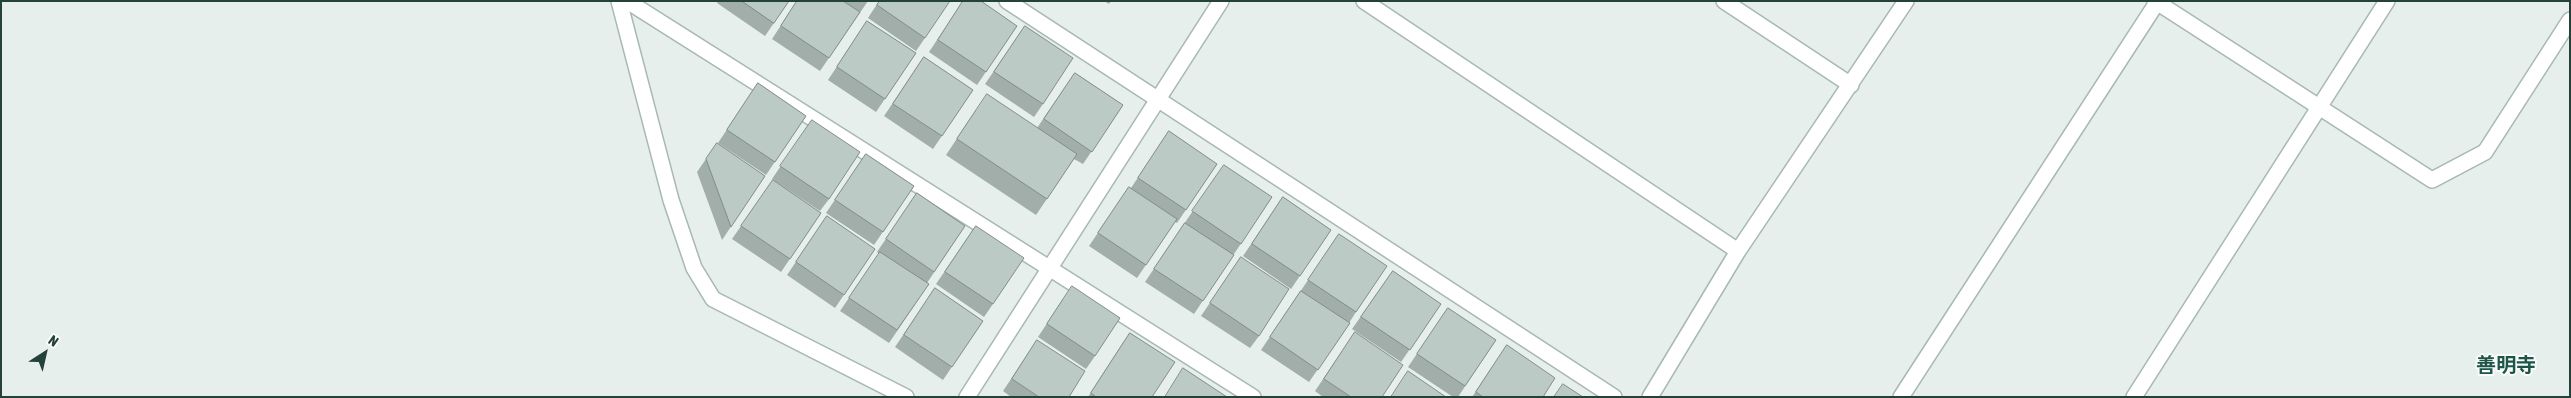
<!DOCTYPE html>
<meta charset="utf-8">
<style>
body{margin:0}
#map{position:relative;width:2571px;height:398px;overflow:hidden;background:#e6efeb;font-family:"Asap Condensed",sans-serif}
canvas{display:block}
.frame{position:absolute;inset:0;border:2px solid #24423a;pointer-events:none}
.north{position:absolute;left:20px;top:328px;width:50px;height:50px;-webkit-text-stroke:4px #f7fbf9;paint-order:stroke;rotate:35deg;font-size:14px;font-weight:700;line-height:20px;text-align:center;color:#24423a}
.north::after{content:'';display:block;margin:auto;width:18px;height:22px;background:#24423a;clip-path:polygon(50% 0,100% 100%,50% 72%,0 100%)}
</style>
<div id="map">
<canvas width="2571" height="398"></canvas>
<div class="frame"></div>
<div class="north">N</div>
</div>
<script>
const ctx = document.querySelector('canvas').getContext('2d');
ctx.lineJoin = 'round';
function stroke(path, color, width, dash) { ctx.strokeStyle = color; ctx.lineWidth = width; ctx.lineCap = dash ? 'butt' : 'round'; ctx.setLineDash(dash || []); ctx.stroke(path); }
function fillPath(path, color) { ctx.fillStyle = color; ctx.fill(path, 'evenodd'); }
function drawText(font, color, halo, rows, align = 'center') {
  ctx.font = font + ' "Asap Condensed","Noto Sans JP",sans-serif'; ctx.lineWidth = 4; ctx.setLineDash([]); ctx.textBaseline = 'middle'; ctx.strokeStyle = halo; ctx.fillStyle = color; for (const [text, x, y, turn = 0] of rows) {
    ctx.save(); ctx.translate(x, y); ctx.rotate((+turn || 0) * Math.PI / 180); ctx.textAlign = isNaN(turn) ? turn : align; if (halo) ctx.strokeText(text, 0, 0); ctx.fillText(text, 0, 0); ctx.restore();
  }
}
const minor = new Path2D(`
 M619 1 671 200 694 268 713 299 906 397
 M627 1 1253 397
 M1007 1 1614 397
 M1364 1 1738 251
 M1724 1 1851 85
 M2155 1 2432 180 2485 152 2570 20
 M967 397 1221 1
 M1650 397 1738 251 1906 1
 M1901 397 2158 1
 M2134 397 2387 1`);
stroke(minor, '#a8b8b2', 18);
stroke(minor, '#fff', 15);
fillPath(new Path2D(`
 M718 1H789L765 36 717 3Z
 M797 1H868L820 71 772 39Z
 M879 1 925 38 916 51 868 18Z
 M963 1 1017 26 977 85 929 52Z
 M1104 1H1111L1109 4Z
 M867 21 916 53 876 112 828 80Z
 M1025 26 1043 104 1034 117 985 84Z
 M924 57 973 90 933 149 884 116Z
 M1075 73 1123 105 1083 164 1074 159 1036 215 946 155 976 110 1037 128Z
 M758 83 806 116 766 175 718 143Z
 M812 120 829 199 820 211 772 179Z
 M1169 131 1217 164 1177 223 1175 222 1137 278 1089 246 1129 187 1131 188Z
 M717 143 765 176 722 240 697 172Z
 M866 154 914 186 874 245 826 213Z
 M1215 178 1272 197 1194 314 1145 282Z
 M773 180 821 213 781 272 732 239Z
 M917 193 965 226 927 283 929 284 889 343 840 311 879 254 877 252Z
 M1283 197 1331 230 1291 289 1243 256Z
 M827 216 875 249 835 308 787 275Z
 M976 226 993 304 984 317 936 284Z
 M1339 234 1356 312 1349 323H1350L1309 382 1261 350Z
 M1241 257 1259 336 1250 348 1201 316Z
 M1393 271 1441 304 1401 362 1352 329Z
 M935 288 983 321 943 380 895 347Z
 M1063 299 1095 356 1086 369 1038 337Z
 M1448 308 1496 340 1458 397H1453L1408 367Z
 M1355 332 1382 397H1323L1315 391Z
 M1130 333 1152 397H1088L1121 346Z
 M1037 340 1069 397H1011L1003 391Z
 M1507 345 1543 397H1472Z`), '#a1aea9');
const building = new Path2D(`
 M742 1H789L774 23Z
 M797 1H843L860 12 829 58 781 26Z
 M880 1H950L925 38 877 5Z
 M963 1H981L1017 26 986 72 938 40Z
 M867 21 916 53 885 99 837 67Z
 M1025 26 1073 58 1043 104 994 72Z
 M924 57 973 90 942 136 893 104Z
 M1075 73 1123 105 1092 152 1044 119Z
 M758 83 806 116 775 162 727 130Z
 M987 94 1077 154 1047 199 957 139Z
 M812 120 860 152 829 199 780 166Z
 M1169 131 1217 164 1186 210 1138 178Z
 M717 143 765 176 731 227 706 159Z
 M866 154 914 186 883 232 835 200Z
 M1224 165 1272 197 1241 244 1192 211Z
 M773 180 821 213 790 259 741 226Z
 M1129 187 1177 219 1146 265 1098 233Z
 M917 193 965 226 934 272 886 239Z
 M1283 197 1331 230 1300 276 1252 244Z
 M827 216 875 249 844 295 796 262Z
 M1185 223 1234 255 1203 301 1154 269Z
 M976 226 1024 258 993 304 945 272Z
 M1339 234 1387 266 1356 312 1308 280Z
 M880 252 929 284 897 330 849 298Z
 M1241 257 1289 289 1259 336 1210 303Z
 M1393 271 1441 304 1410 350 1361 317Z
 M1072 286 1120 318 1095 356 1047 324Z
 M935 288 983 321 952 367 904 335Z
 M1301 291 1350 323 1318 370 1270 337Z
 M1448 308 1496 340 1465 386 1417 354Z
 M1355 332 1403 365 1382 397H1351L1324 379Z
 M1130 333 1175 362 1152 397H1096L1091 393Z
 M1037 340 1085 371 1069 397H1039L1012 379Z
 M1507 345 1555 378 1543 397H1483L1476 392Z
 M1183 368 1227 397H1165Z
 M1408 371 1446 397H1391Z
 M1563 384 1583 397H1554Z`);
fillPath(building, '#bbcac4');
stroke(building, '#838d89', 1);
drawText('bold 20px', '#1f5548', '#f7fbf9', [
 ["善明寺",2506,366]
]);
</script>
